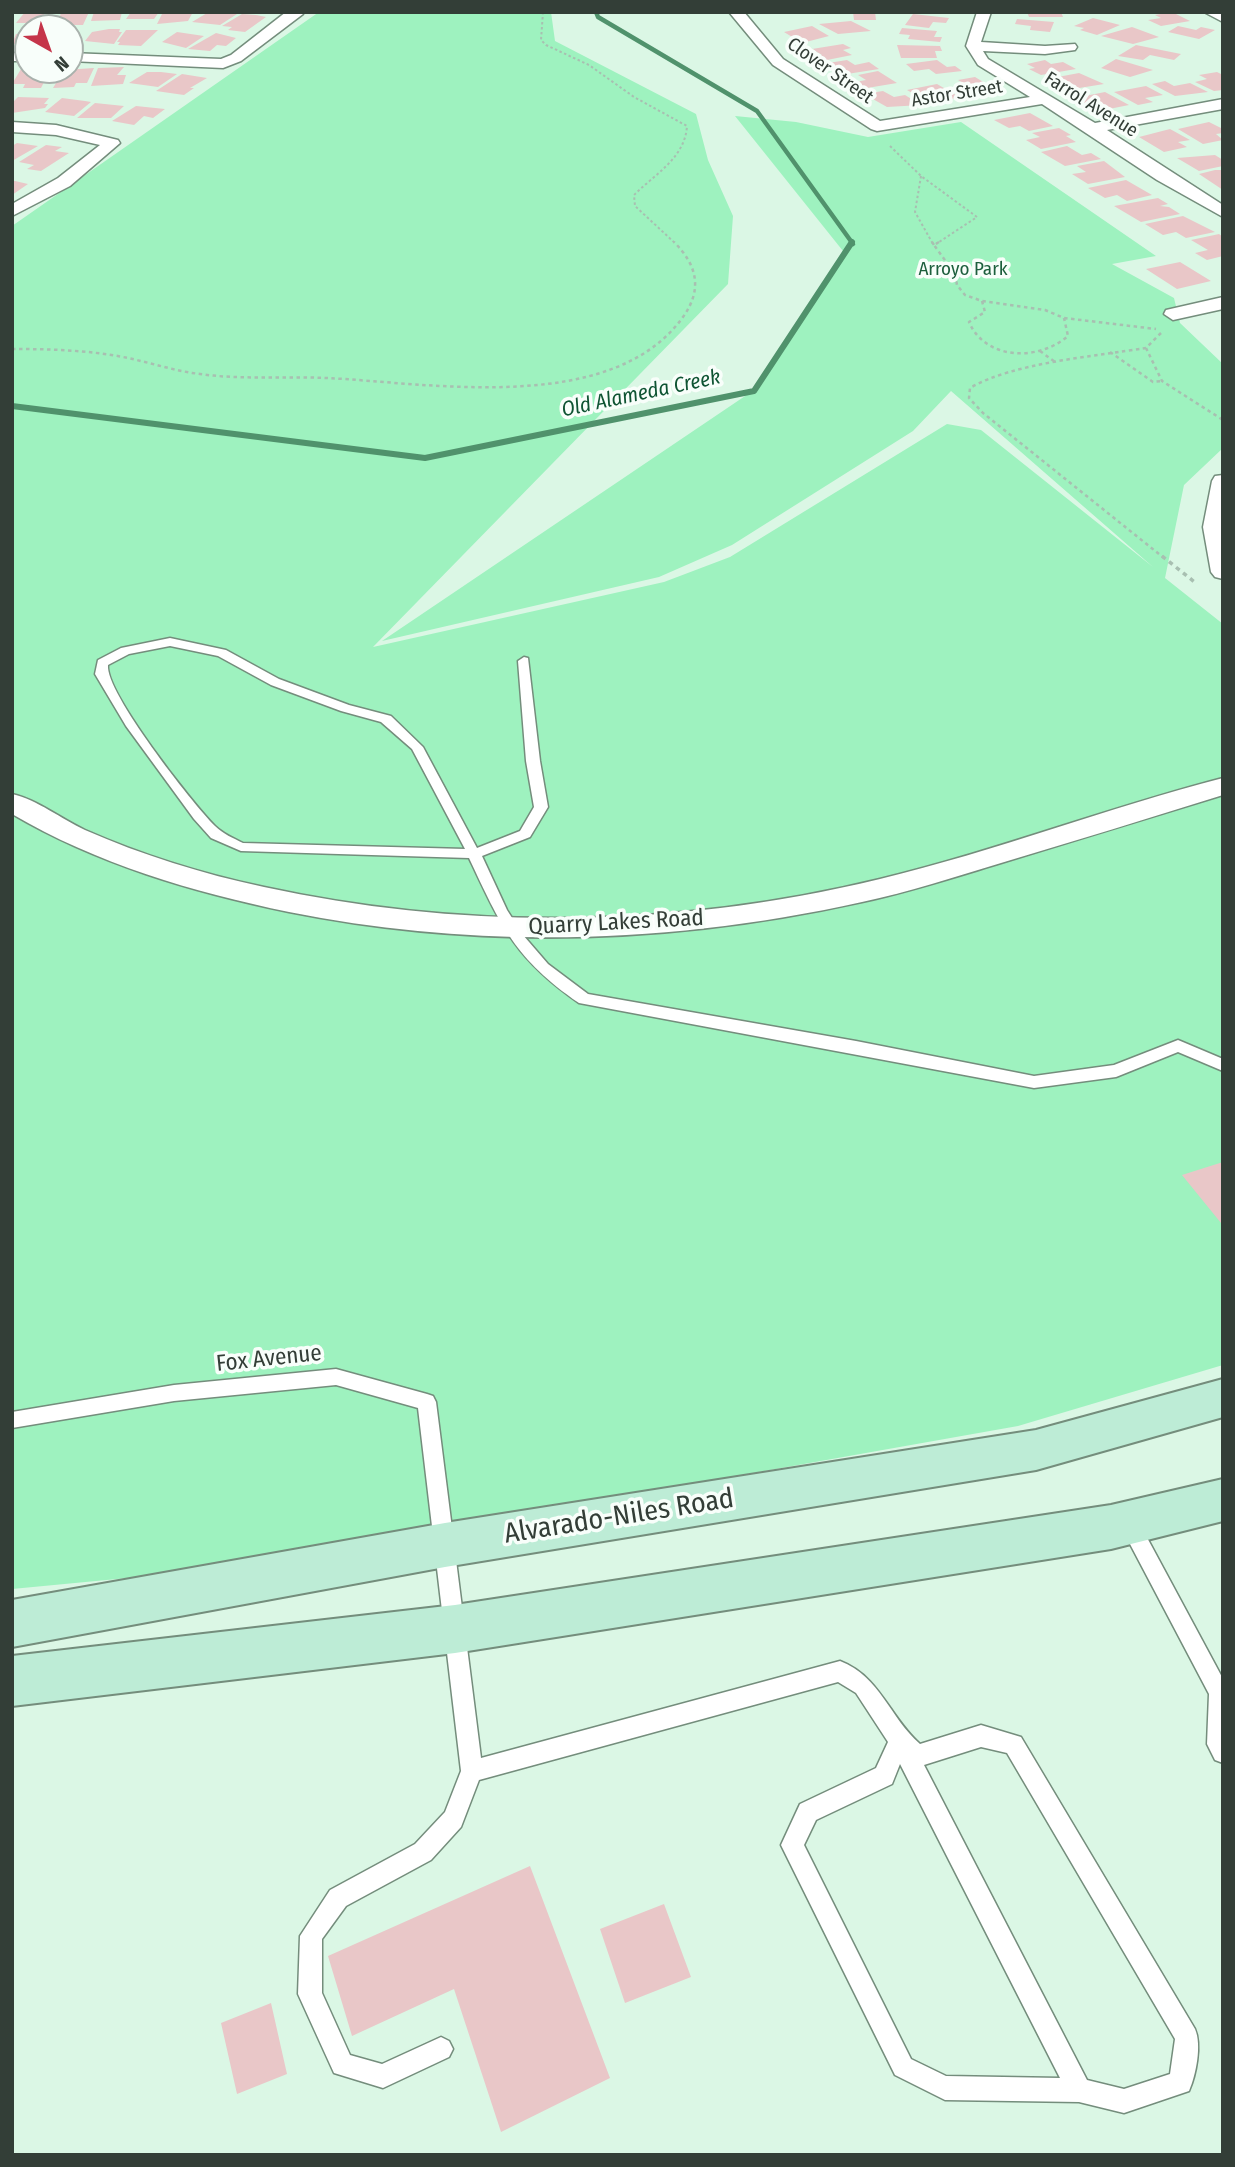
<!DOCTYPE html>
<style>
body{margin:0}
#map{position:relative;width:1235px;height:2167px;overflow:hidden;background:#dbf7e5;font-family:"Fira Sans Condensed",sans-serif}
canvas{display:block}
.frame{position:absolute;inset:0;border:14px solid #333e37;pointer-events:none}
.north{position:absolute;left:14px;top:14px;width:70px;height:70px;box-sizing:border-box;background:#f8fefa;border:2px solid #a9b1ac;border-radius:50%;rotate:140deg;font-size:19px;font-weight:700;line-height:28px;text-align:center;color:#333e37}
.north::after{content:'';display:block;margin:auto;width:24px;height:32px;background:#c5354a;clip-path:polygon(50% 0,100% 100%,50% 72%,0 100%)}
</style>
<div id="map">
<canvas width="1235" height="2167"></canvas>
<div class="frame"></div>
<div class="north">N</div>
</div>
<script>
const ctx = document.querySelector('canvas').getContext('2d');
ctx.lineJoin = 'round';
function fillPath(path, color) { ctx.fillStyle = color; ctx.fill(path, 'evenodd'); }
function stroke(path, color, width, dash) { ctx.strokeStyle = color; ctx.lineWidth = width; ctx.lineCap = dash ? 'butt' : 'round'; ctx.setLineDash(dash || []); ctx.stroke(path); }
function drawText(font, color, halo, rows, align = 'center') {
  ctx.font = font + ' "Fira Sans Condensed",sans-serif'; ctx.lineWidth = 7; ctx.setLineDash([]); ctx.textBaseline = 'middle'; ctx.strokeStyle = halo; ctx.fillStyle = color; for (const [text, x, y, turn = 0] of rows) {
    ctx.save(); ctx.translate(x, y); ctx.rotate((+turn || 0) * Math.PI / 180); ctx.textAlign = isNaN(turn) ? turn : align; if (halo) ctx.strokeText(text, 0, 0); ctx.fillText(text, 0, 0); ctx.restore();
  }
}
fillPath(new Path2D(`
 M319 12H551L555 41 696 114 708 160 733 216 728 284 373 647 664 582 730 557 947 424 981 430 1153 567 951 391 913 431 732 545 659 577 382 641 754 390 843 251 735 116 796 122 868 137 961 122 1156 256 1112 264 1174 298 1180 323 1223 364V448L1184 485 1165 578 1223 624V1365L1018 1426 201 1571 12 1589V226Z`), '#9ef2bf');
stroke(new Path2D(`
 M596 12 598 17 757 111 853 244`), '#50926c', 4.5);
stroke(new Path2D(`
 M12 406 425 458 754 391 852 242`), '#50926c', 6);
fillPath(new Path2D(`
 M25 12H46L43 16H51L45 23H16Z
 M62 12H89L83 25H49L51 21 58 19Z
 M94 12H122L120 20 91 21Z
 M131 12H159L154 19H126Z
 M163 12H193L188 21 157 24Z
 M222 12 237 14 220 25 192 22 207 13Z
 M853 12H875L876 20H854Z
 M1027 12H1061L1063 17H1029Z
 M1172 12 1190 21 1161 26 1148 20 1161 18 1155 15Z
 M242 14 256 15 266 17 245 32 228 30 232 27 222 26Z
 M913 14 949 18 946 23 933 22 929 28 905 25Z
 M1093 18 1120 25 1097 35 1080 30 1084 28 1074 26Z
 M1017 19 1054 22 1050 32 1030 30 1031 26 1015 24Z
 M851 21 871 31 838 34 819 24Z
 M812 26 829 36 802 43 784 32Z
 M1178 26 1196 30 1201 27 1215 30 1199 39 1168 32Z
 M1132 27 1159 37 1133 44 1101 36Z
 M902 28 937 31 934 37H942L940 42 908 39 910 35 899 34Z
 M109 29H120L119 32H122L114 44 85 41 92 32Z
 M126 30H158L141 46 118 45 120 42H117Z
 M177 32 204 36 186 48 162 42Z
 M216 33 236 38 226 46 217 45 210 51 188 49Z
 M16 34H28V47H22L24 44H12Z
 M843 44 851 48 843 50 852 55 822 61 814 56 822 55 812 49Z
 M897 45 940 46 942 51H935L937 58H901Z
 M1136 45 1181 54 1174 60 1150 55 1143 60 1118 56Z
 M1116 59 1153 70 1130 77 1101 68Z
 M847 60 855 65 869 62 879 69 847 74 838 68 830 69 822 64Z
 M937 60 947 67 955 66 962 71 936 74 929 69 914 71 906 64Z
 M1045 60 1051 64 1063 62 1076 69 1041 75 1029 69 1035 68 1027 64Z
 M124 67 117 75H126L123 84 91 86 98 68Z
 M94 68 87 83H76L74 87 53 88 64 70Z
 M21 69 28 70H49L41 81 45 80 41 88H23L25 84H12Z
 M878 71 897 83 861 89 850 83 866 80 858 75Z
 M147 72H161L177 74 158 87 129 83Z
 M1217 72 1223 75V90L1214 91 1195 82 1207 79 1199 75Z
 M1079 73 1104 84 1073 89 1047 79Z
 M182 74 207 78 190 88H194L184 95 156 91Z
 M975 77 995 89 978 92 983 94 968 97 953 87 966 85 958 80Z
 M1165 81 1174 86 1190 83 1208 92 1175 96 1152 84Z
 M937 84 961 98 926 101 907 90Z
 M1146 86 1163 95 1145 98 1153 102 1138 105 1114 92Z
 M883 91 894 97 905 95 921 105 887 107 864 94Z
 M1105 92 1129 105 1099 111 1075 98Z
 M18 97 49 98 44 104H48L45 108 12 113V103Z
 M62 98 85 101 91 102 74 116 45 112Z
 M95 103 124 106 111 118H77Z
 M136 106 165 109 153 118 144 116 134 125 112 121Z
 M1030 113 1053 126 1029 131 1020 126 1009 128 994 120Z
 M1209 122 1223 129V133L1216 134 1223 140 1203 144 1178 129Z
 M1059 128 1071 135 1066 136 1076 142 1041 149 1026 140 1040 137 1032 133Z
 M1170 129 1190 140 1178 142 1187 147 1164 152 1139 137Z
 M17 143 38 146 12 161V146Z
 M46 145 62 147 55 151 69 153 41 171 27 169 34 165 19 162Z
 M1067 146 1082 155 1091 153 1101 159 1065 166 1041 152Z
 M1215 155 1223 160V166L1199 171 1177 158Z
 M1104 161 1125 177 1088 184 1072 174 1086 172 1077 166Z
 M1223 170V190L1199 174 1215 170Z
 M1126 180 1152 195 1127 201 1117 195 1105 198 1088 188Z
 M12 181H15L28 184 12 195Z
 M1158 198 1168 204 1160 206 1169 207 1180 214 1141 222 1114 206Z
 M1183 216 1215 232 1186 238 1176 232 1163 235 1145 224Z
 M1219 234 1223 237V256L1207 260 1195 253 1208 250 1191 240Z
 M1180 262 1211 281 1177 289 1146 269Z
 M1223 1162V1223H1221L1182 1175Z
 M530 1866 610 2078 501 2132 454 1989 352 2036 328 1956Z
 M664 1904 691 1977 625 2003 600 1929Z
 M271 2003 287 2074 237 2094 221 2023Z`), '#e9c7c8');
const service = new Path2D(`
 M170 638 226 650 279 679 349 705 391 716 423 747 477 848 520 831 534 807 526 761 518 661 524 657 528 658 540 761 548 807 530 837 482 856 507 910 523 935 548 964 588 994 856 1041 1034 1076 1114 1065 1178 1040 1223 1059V1071L1178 1052 1116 1077 1034 1088 579 1003C515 959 501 926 469 858L241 851 211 838 194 819 126 726 95 674 98 660 121 648ZM170 646 218 656 271 685 341 711 381 722 412 749 465 849 243 843C233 838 223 834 215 826 192 803 105 692 108 665L129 654Z
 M336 1369 427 1394 433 1396 436 1402 481 1758 840 1661C881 1677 889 1717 920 1744L981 1725 1021 1737 1195 2029C1202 2045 1196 2075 1189 2091L1124 2113 1079 2102 945 2100 895 2075 781 1845 800 1804 876 1768 888 1742 856 1693 838 1682 479 1780 461 1827 431 1860 346 1906 322 1939V1993L350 2055 382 2064 441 2037 449 2041 453 2049 449 2057 383 2088 334 2073 298 1994 300 1936 330 1890 415 1844 445 1812 461 1771 418 1408 336 1385 174 1401 12 1428V1412L174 1385ZM981 1747 1007 1753 1175 2039 1170 2074 1124 2089 1087 2080 924 1765ZM900 1764 1060 2078 946 2076 911 2059 804 1845 816 1820 892 1784Z
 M1130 1516 1137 1519 1223 1679V1763L1215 1760 1207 1744 1209 1694 1120 1525 1123 1519Z`);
const minor = new Path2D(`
 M286 12 303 14 241 61 223 68 70 61V53L221 59 231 55Z
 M729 12H744L783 59 880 121 1030 97 978 65 966 46 977 12H991L981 42 1045 46 1075 44 1077 47 1075 50 1045 54 983 51 988 59 1095 123 1223 99V109L1107 130 1223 205V217L1157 180 1042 104 877 131 871 129 773 65Z
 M1204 12H1223V22Z
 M12 53H28V61H12Z
 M12 122 56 125 118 140 120 143 70 186 12 216V204L58 178 100 145 56 135 12 132Z
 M1223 297V309L1173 320 1164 314 1166 310Z
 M1223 475V579L1215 577 1211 572 1203 527 1212 481 1215 476Z
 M1223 778V795C1149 818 1075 841 1001 863 955 877 909 892 862 902 673 944 479 950 289 912 193 892 97 864 12 814V794C38 800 61 819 85 830 142 855 203 874 264 887 466 931 679 928 880 879 996 851 1107 808 1223 778Z`);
const secondary = new Path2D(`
 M1223 1379V1417L1036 1470 445 1567 12 1647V1600L445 1523 1036 1430Z
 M1223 1479V1521L1111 1549 455 1653 12 1706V1656L455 1605 1111 1505Z`);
stroke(service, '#748d7c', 3);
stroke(minor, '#748d7c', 3);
stroke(secondary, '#748d7c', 4);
stroke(new Path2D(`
 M543 12 541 40 546 45 589 65 634 97 687 126C685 158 655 174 634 195L635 206 676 244
 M890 146 921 176 977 217 936 244
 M921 176 915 212 933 244`), '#a8bfb1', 2, [2.5, 2.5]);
stroke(new Path2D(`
 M932 242 934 245
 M939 242 934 245 955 274 957 285 965 295 982 301 1045 310 1064 318 1156 329
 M982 301 985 312 969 322C986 361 1039 361 1068 336L1064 318
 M1161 333 1146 348 1162 381 1223 420
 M1146 348C1096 356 1012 363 970 388L969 398 983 413 1164 558
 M12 349C49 349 86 350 123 357 149 362 174 371 200 374 242 380 285 376 327 378 430 383 612 416 683 317 703 289 697 265 674 242
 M1040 351 1055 362
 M1110 352 1153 382 1162 381`), '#a8bfb1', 2.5, [3.5, 3.5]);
stroke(new Path2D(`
 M1162 556 1197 584`), '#a8bfb1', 3.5, [4.5, 4.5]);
fillPath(service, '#fff');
fillPath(minor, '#fff');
fillPath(secondary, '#bdecd6');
drawText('19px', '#333e37', '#f8fefa', [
 ["Clover Street",830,71,35],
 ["Astor Street",957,94,-9],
 ["Farrol Avenue",1091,105,32]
]);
drawText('19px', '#1d5f3d', '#f8fefa', [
 ["Arroyo Park",963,270]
]);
drawText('italic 21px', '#0f5433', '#f8fefa', [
 ["Old Alameda Creek",641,394,-12]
]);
drawText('23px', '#333e37', '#f8fefa', [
 ["Quarry Lakes Road",616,923,-3],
 ["Fox Avenue",269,1359,-6]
]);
drawText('28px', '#333e37', '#f8fefa', [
 ["Alvarado-Niles Road",619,1517,-9]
]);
</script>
